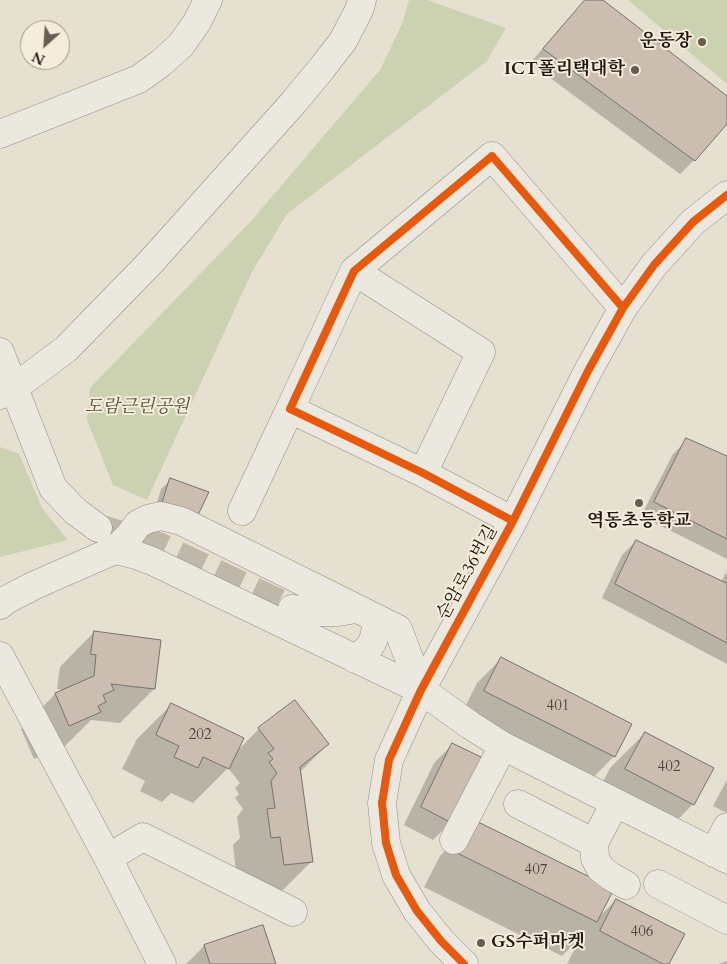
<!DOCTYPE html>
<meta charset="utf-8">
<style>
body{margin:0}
#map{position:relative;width:727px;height:964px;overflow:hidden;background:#e6e0d0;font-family:Cardo,serif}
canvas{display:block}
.north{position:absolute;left:20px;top:20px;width:50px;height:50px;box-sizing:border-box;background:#f4eddb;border:1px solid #a09789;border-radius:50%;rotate:206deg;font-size:14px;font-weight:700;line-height:20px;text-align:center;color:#23160f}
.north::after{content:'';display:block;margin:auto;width:18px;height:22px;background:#675d53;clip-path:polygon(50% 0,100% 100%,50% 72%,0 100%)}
</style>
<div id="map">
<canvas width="727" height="964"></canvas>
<div class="north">N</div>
</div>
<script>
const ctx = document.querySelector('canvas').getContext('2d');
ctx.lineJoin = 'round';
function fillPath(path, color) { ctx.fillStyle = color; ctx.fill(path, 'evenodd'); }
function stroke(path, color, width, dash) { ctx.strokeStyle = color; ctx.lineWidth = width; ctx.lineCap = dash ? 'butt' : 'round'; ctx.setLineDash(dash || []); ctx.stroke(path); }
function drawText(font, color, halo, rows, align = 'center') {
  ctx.font = font + ' Cardo,"Noto Serif KR",serif'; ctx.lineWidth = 4; ctx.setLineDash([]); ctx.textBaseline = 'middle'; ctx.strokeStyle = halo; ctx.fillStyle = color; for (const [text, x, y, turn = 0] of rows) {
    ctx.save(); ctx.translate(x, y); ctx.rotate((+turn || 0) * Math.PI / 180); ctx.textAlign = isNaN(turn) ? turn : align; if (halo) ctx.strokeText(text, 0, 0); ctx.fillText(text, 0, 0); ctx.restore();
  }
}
fillPath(new Path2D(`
 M409 0H427L506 28 487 61 287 214 252 272 147 500 113 485 87 420 90 388 252 220 380 70 402 24Z
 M628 0H727V84Z
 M0 447 19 454 42 508 68 540 0 557Z`), '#ccd1b1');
fillPath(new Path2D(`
 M586 0H601L727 98V122L694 160 680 174 530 63Z
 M687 440 727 457V559L641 516 673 454Z
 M171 480 207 493 153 516 161 489Z
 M636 541 721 582 727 571V664L602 598 622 555Z
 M94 632 154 689 120 723 91 720 65 746 34 759 21 729 55 694 65 690 57 689 60 667Z
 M501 659 614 756 590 781 461 715 477 683Z
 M171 705 236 752 259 729 328 744 300 772 312 861 277 896 249 899 245 871 236 872 233 845 240 838 237 817 243 809 235 798 239 794 235 788 240 783 228 768 193 803 171 793 162 802 140 791 145 781 122 769 137 739Z
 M645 733 693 804 659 839 592 804 610 768Z
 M452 745 451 822 433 840 404 825 434 763Z
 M727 780V813L713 806Z
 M474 821 598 918 616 900 668 964H567L580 938 562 956 424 887 440 856Z
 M204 946 275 964H186Z
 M727 961V964H718Z`), '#0003');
const building = new Path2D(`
 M585 0H603L727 96V124L695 161 543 49Z
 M686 438 727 456V539L654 502Z
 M170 478 209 492 197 517 161 507Z
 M636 540 726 583 727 582V643L615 584Z
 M94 631 161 640 155 689 111 684 114 690 103 695 106 702 98 706 101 712 69 726 55 693 94 676 96 655 91 654Z
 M501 657 632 724 615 757 484 691Z
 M295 700 329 744 300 767 313 862 284 865 280 837 271 838 267 809 275 808 271 781 277 773 269 762 273 759 268 753 274 749 258 728Z
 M171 703 244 738 229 769 203 757 198 768 174 757 179 746 156 735Z
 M645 732 714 768 694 805 625 769Z
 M452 743 483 758 452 823 421 807Z
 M474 820 614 889 597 922 457 853Z
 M616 899 685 934 669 964H663L600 931Z
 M263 925 276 964H210L204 945Z`);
fillPath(building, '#cbbdb0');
stroke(building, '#77726a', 1);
stroke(new Path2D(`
 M98 528 158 546 292 609`), '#bfb8a9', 28, [28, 14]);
const minor = new Path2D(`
 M0 134 139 79 161 63 181 45 197 22 208 0
 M354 271 481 352 423 473
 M0 352 53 488 75 511 98 528
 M0 395 14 388 66 349 149 264 294 102 322 68 343 41 359 10 362 0
 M242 511 290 409
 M513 521 423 473 290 409 354 271 492 156 623 308
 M115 550 136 555 152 561 421 690 470 725 503 746 727 859
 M0 605 6 600 35 585 115 550 129 536 138 524 148 519 161 516 181 521 398 629 421 690
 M292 609C315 611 332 615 354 609
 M0 656 108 858 162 964
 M355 659C373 647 376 640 376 618
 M615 803 594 843 595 858 600 868 610 876 626 885
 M518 804 594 843
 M454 840 503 746
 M714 853 727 827
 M108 858 143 837 293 912
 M658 884 727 920
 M464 964 441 941 417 911 396 875 386 843 382 803 389 760 421 690 513 521 588 371 623 308 654 265 693 222 727 195`);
stroke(minor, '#928d84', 29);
stroke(minor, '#ebe8e0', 28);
stroke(new Path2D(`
 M513 521 423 473 290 409 354 271 492 156 623 308
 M464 964 441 941 417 911 396 875 386 843 382 803 389 760 421 690 513 521 588 371 623 308 654 265 693 222 727 195`), '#e8590c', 8);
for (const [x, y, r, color] of [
 [702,42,5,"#675d53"],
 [635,70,5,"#675d53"],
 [639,503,5,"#675d53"],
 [481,943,5,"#675d53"]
]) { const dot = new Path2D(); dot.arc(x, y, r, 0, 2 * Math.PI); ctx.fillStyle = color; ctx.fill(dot); stroke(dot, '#f4eddb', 2); }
drawText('15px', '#4d4037', null, [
 ["401",558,707],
 ["202",200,736],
 ["402",669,768],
 ["407",536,871],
 ["406",642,933]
]);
drawText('bold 18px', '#23160f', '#f4eddb', [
 ["운동장",692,42],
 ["ICT폴리택대학",625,70],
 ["역동초등학교",639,522,"center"],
 ["GS수퍼마켓",491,943,"left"]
], 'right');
drawText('italic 18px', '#56533f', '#f4eddb', [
 ["도람근린공원",137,408]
]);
drawText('18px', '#23160f', '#f4eddb', [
 ["순암로36번길",468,573,-61]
]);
</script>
